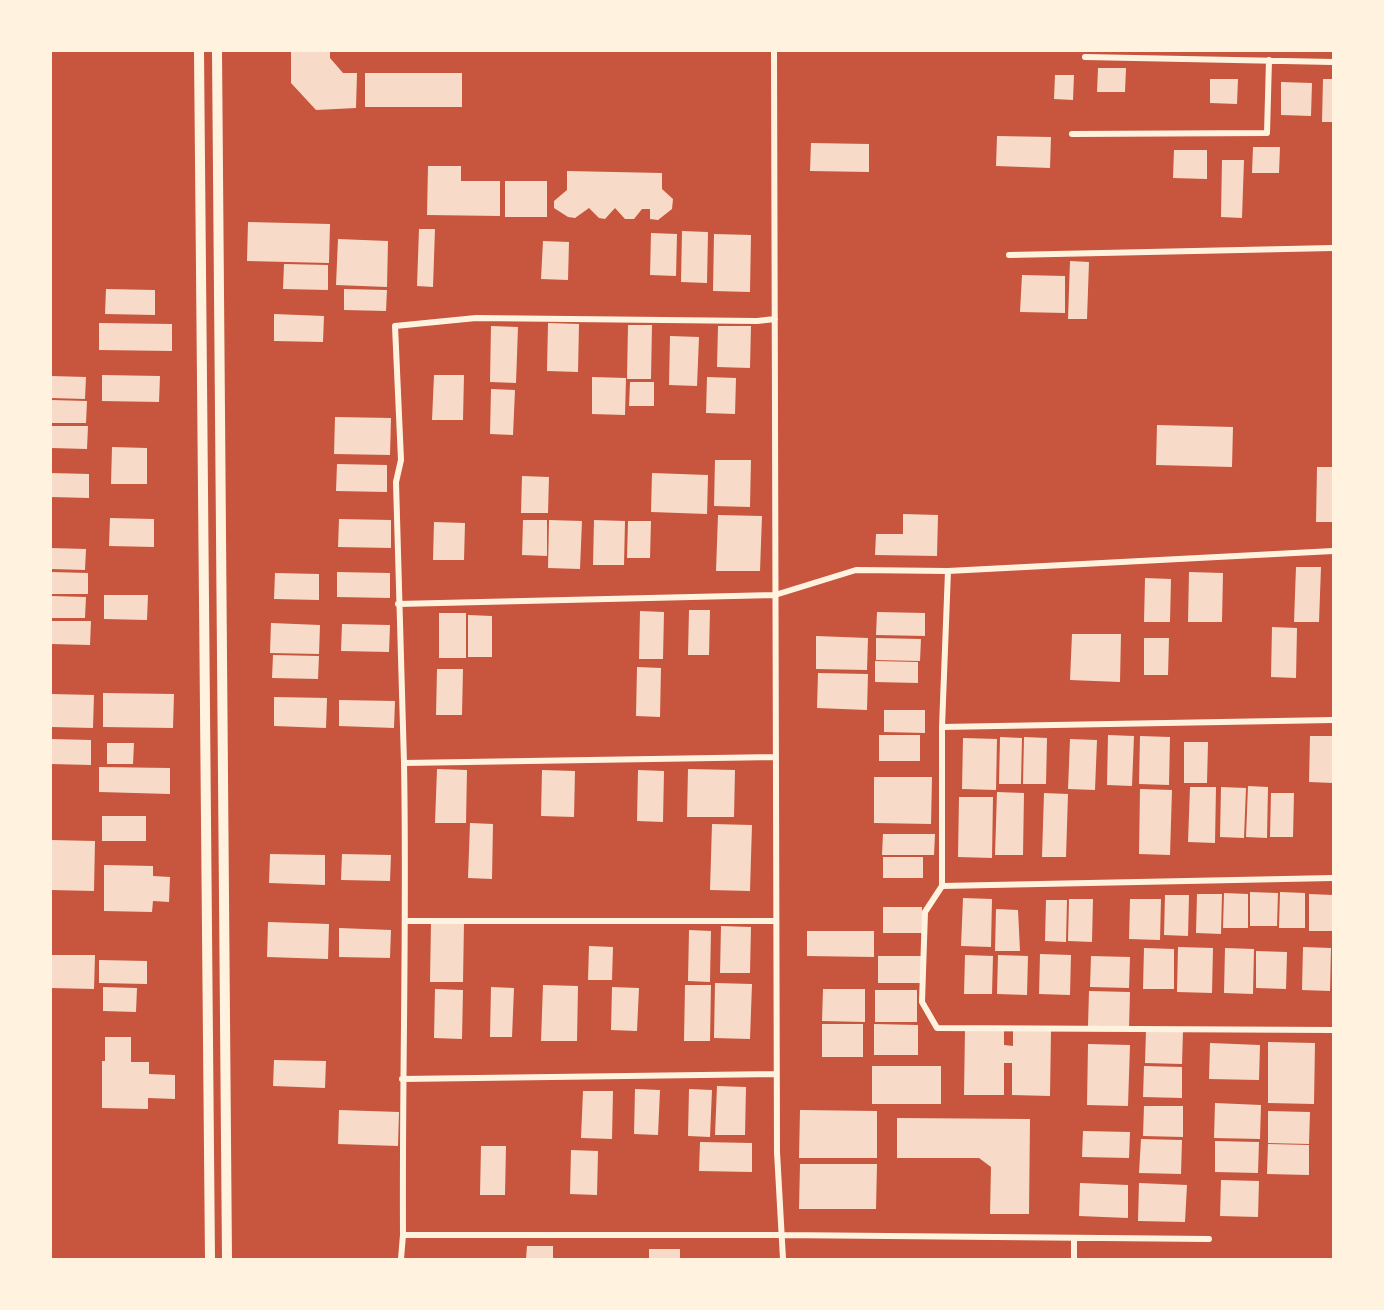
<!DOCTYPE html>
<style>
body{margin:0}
#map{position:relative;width:1384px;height:1310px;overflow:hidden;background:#c8553d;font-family:"DM Sans",sans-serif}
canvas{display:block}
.frame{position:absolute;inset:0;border:52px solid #fff3e0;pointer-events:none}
</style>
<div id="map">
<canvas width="1384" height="1310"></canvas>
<div class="frame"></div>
</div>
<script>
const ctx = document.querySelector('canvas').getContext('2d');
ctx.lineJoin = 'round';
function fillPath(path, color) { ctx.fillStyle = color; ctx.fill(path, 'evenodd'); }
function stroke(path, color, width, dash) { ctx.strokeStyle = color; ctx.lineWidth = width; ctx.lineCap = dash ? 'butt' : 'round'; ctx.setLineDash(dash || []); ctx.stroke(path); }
fillPath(new Path2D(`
 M291 51H330V58L343 73H357L356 108 316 110 291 83Z
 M1098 68H1126L1125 92H1097Z
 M365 73H462V107H365Z
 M1055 75H1074L1073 100 1054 99Z
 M1210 79H1238L1237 104 1210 103Z
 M1323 79H1333V122H1322Z
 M1281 82 1312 83 1311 116 1281 115Z
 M997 136 1051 137 1050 168 996 166Z
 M811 143 869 144V172L810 171Z
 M1253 147H1280L1279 173H1252Z
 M1174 150H1207V179L1173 178Z
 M1222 160H1244L1242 218 1221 217Z
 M428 166H461V181H500V216L427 215Z
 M567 171 662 173V189L673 199 672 209 658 220 650 219V209H642L634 219H625L615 208 605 219 599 218 589 208 575 218 568 217 554 208V201L567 190Z
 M505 181H547V217H505Z
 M248 222 330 224 329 263 247 261Z
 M419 229H435L433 287 417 286Z
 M682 231 708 232 707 283 681 282Z
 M651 233 677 234 676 276 650 275Z
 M714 234 751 235 750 292 713 291Z
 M338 239 388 241 387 287 336 285Z
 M543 241 569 242 568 280 541 279Z
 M1070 261 1089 262 1087 319H1068Z
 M284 264 328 265V290L283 289Z
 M1022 275 1065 276V313L1020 312Z
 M106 289 155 290V315L105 314Z
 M344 289 387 290 386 311 344 310Z
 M274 314 324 316 323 342 274 341Z
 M99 323 172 324V351L99 350Z
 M548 323 579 324 578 372 547 371Z
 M628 325H652L651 379H627Z
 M491 326 518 327 516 383 490 382Z
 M718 326H751L750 368 717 367Z
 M670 336 699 337 697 386 669 385Z
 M102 375 160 376 159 402 102 401Z
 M434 375H464L463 420H432Z
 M51 376 86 377 85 399 51 398Z
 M592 377 626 378 625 415 592 414Z
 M707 377 736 378 735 414 706 413Z
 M630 382H654V406H629Z
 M491 389 515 390 513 435 490 434Z
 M51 400 87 401 86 423H51Z
 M335 417 391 418 390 455 334 454Z
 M1157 425 1233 427 1232 467 1156 465Z
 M51 426H88L87 449 51 448Z
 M112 447 147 448V484H111Z
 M715 460H751L750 507 714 506Z
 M337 464 387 465V492L336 491Z
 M1317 467H1333V522H1316Z
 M51 473 89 474V498L51 497Z
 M652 473 708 475 707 514 651 512Z
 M522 476 549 477 548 513H521Z
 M903 514 938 515 937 556 875 555 876 534H903Z
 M718 515 762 516 760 571H716Z
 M110 518 154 519V547L109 546Z
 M339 519 391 520V548L338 547Z
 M523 520H547V556L522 555Z
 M549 520 582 521 580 569 548 568Z
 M594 520 625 521 624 565H593Z
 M628 521H651L650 558H627Z
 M434 522 465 523 464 560H433Z
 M51 548 86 549 85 570 51 569Z
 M1296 567H1321L1319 622H1294Z
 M51 572 88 573V594H51Z
 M337 572 390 573V598L337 597Z
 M1189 572 1223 573 1222 622H1188Z
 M275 573 319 574V600L274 599Z
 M1145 578 1171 579 1170 622H1144Z
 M104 595H148L147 620 104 619Z
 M51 596 86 597 85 618H51Z
 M689 610H710L709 655H688Z
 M640 611 664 612 663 659H639Z
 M877 612 925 613V636L876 635Z
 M439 613H466V658H439Z
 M468 615 492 616V657H468Z
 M51 621H91L90 645 51 644Z
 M271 623 320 625 319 654 270 653Z
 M342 624 390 625 389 652 341 651Z
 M1272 627 1297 628 1296 678 1271 677Z
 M1072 634H1121L1120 682 1070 680Z
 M816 636 868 638 867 670 816 669Z
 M876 638 921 639 920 661 876 660Z
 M1144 638H1169L1168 675H1144Z
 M273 655 319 656 318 679 272 678Z
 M875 661 918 662V683L875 682Z
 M637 667 661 668 660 717 636 716Z
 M437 669H463L462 715H436Z
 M818 673 868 674 867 710 817 708Z
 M103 693 174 694 173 728 103 727Z
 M51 694 94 695 93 728 51 727Z
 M274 697 327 698 326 728 274 726Z
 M339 700 395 701 394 728 339 726Z
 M884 710H925V733L884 732Z
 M879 735H920V761H879Z
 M1108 735 1134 736 1132 786 1107 785Z
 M1140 736 1170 737 1169 785 1139 784Z
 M1310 736H1333V783L1309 782Z
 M1000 737 1022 738 1021 784H999Z
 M1024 737 1047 738 1046 784H1023Z
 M963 738 997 739 996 790 962 789Z
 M51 739 91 740V765L51 764Z
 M1070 739 1097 740 1095 790 1068 789Z
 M1184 742H1208L1207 783H1184Z
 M107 743H134L133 764H107Z
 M99 767 170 768V794L99 792Z
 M437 769 467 770 466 823H435Z
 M688 769 735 770 734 817H687Z
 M542 770 575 771 574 817 541 816Z
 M638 770 664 771 663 822 637 821Z
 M874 777H932L931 824 874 823Z
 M1248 786 1268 787 1267 838 1246 837Z
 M1190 787H1216L1215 843 1188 842Z
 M1221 787 1246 788 1244 838 1220 837Z
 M1140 789 1172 790 1170 855 1139 854Z
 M997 792 1024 793 1023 855H995Z
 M1044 793 1068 794 1066 857H1042Z
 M1271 793H1294L1293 837H1270Z
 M959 797H993L992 858 958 857Z
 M102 816H146V841H102Z
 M470 823 493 824 492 879 468 878Z
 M712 824 752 825 750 891 710 890Z
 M883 834H935L934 855H882Z
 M51 840 95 841 94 891 51 890Z
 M270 854 325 855V885L269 883Z
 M342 854 391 855 390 881 341 880Z
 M883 857H923V878H883Z
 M104 865 153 866V876L170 877 169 902 153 901 152 912 104 911Z
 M1250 892 1278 893 1277 926H1250Z
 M1280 892 1305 893V928H1279Z
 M1224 893 1248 894V928H1223Z
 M1197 894H1222L1221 934 1196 933Z
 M1309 894 1333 895V931H1309Z
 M1165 895H1189L1188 936 1164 935Z
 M963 898 992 899 991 947 961 946Z
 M1069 899H1093L1092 942 1068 941Z
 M1130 899H1161L1160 940 1129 939Z
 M1046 900H1067L1066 942 1045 941Z
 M883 907H922V933H883Z
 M996 909 1018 910 1020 951H995Z
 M268 922 329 924 328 959 267 957Z
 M431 922H464L463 982H430Z
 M721 926 751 927 750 973H720Z
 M339 928 391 930 390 958 339 957Z
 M689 930 711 931 710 982 688 981Z
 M807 931H874V957L807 956Z
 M589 946 613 947 612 980H588Z
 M1178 947 1213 948 1212 993 1177 992Z
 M1303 947 1331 948 1330 991 1302 990Z
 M1144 948 1174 949V989H1143Z
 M1225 948 1254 949 1253 994 1224 993Z
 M1256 951 1287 952 1286 989 1256 988Z
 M1040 954 1071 955 1070 995 1039 994Z
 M51 955H95L94 989 51 988Z
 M965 955 993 956 992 994H964Z
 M998 955 1028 956 1027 995 997 994Z
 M878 956H921V983H878Z
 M1091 956 1130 957 1129 988 1090 987Z
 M99 960 147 961V984L99 983Z
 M715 983 752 984 750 1039 714 1038Z
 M543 985 578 986 577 1041H541Z
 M685 985H711L710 1041H684Z
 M103 987 137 988 136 1012 103 1011Z
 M491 987 514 988 512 1037H490Z
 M612 987 639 988 637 1031 611 1030Z
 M435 989 463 990 462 1039 434 1038Z
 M823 989H865V1022L822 1021Z
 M875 990H917V1022H875Z
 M1089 991 1130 992 1129 1027 1088 1026Z
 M822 1024H863V1057H822Z
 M874 1024 918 1025V1055H874Z
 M965 1029H1004V1045L1013 1046V1030H1051L1050 1096 1012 1095V1063H1004V1095H964Z
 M1146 1030 1183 1031 1182 1064 1145 1063Z
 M105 1037H131V1062H149V1074L175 1075V1099L148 1098V1109L102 1108V1061H105Z
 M1268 1042 1315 1043 1314 1104 1268 1103Z
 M1210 1043 1260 1045 1259 1080 1209 1079Z
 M1088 1044 1130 1045 1128 1106 1087 1105Z
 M274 1060 326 1061 325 1088 273 1086Z
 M872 1066H941V1104H872Z
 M1144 1066 1182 1067V1098L1143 1097Z
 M717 1086 746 1087 745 1135H715Z
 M635 1089 660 1090 658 1135 634 1134Z
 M689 1089 712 1090 710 1137 688 1136Z
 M583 1091H613L612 1139 581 1138Z
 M1215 1103 1261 1105 1260 1139 1214 1138Z
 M1144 1106H1183V1137L1143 1136Z
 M339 1110 399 1112 398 1146 338 1144Z
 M800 1110 877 1111V1158H799Z
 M1268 1111 1310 1112 1309 1144 1268 1143Z
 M897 1118 1030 1119 1029 1214H990L991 1167 979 1158H897Z
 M1083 1131 1130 1132 1129 1158 1082 1157Z
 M1141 1139 1182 1140 1181 1174 1139 1173Z
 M1215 1141 1259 1142 1258 1173 1215 1172Z
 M700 1142 752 1143V1172L699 1171Z
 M1268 1144 1309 1145V1175L1267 1174Z
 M481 1146H506L505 1195H480Z
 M571 1150 598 1151 597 1195 570 1194Z
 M800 1164H877L876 1209H799Z
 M1221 1180 1259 1181 1258 1217 1220 1216Z
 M1080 1183 1128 1185V1218L1079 1216Z
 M1139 1183 1187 1185 1185 1222 1138 1221Z
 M527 1246H553V1259H526Z
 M649 1249H680V1259H649Z`), '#f7dbc8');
stroke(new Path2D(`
 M774 51 777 1152 783 1259
 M1085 57 1333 62
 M1072 134 1267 133 1269 60
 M1009 255 1333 248
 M948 571 942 727V886L925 912 922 1002 937 1028 1333 1030
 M398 604 775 595 856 570 948 571 1333 551
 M942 727 1333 720
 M404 763 776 757
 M942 886 1333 878
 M405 921H776
 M402 1079 776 1074
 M403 1235H781L1209 1239
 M1074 1238V1259
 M401 1259 403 1235C402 1078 407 921 404 763 402 669 398 576 396 482L401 460 395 326 476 318 757 321 775 319`), '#fff3e0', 6);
stroke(new Path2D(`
 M199 51 210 1259
 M217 51 227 1259`), '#fff3e0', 10);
</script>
